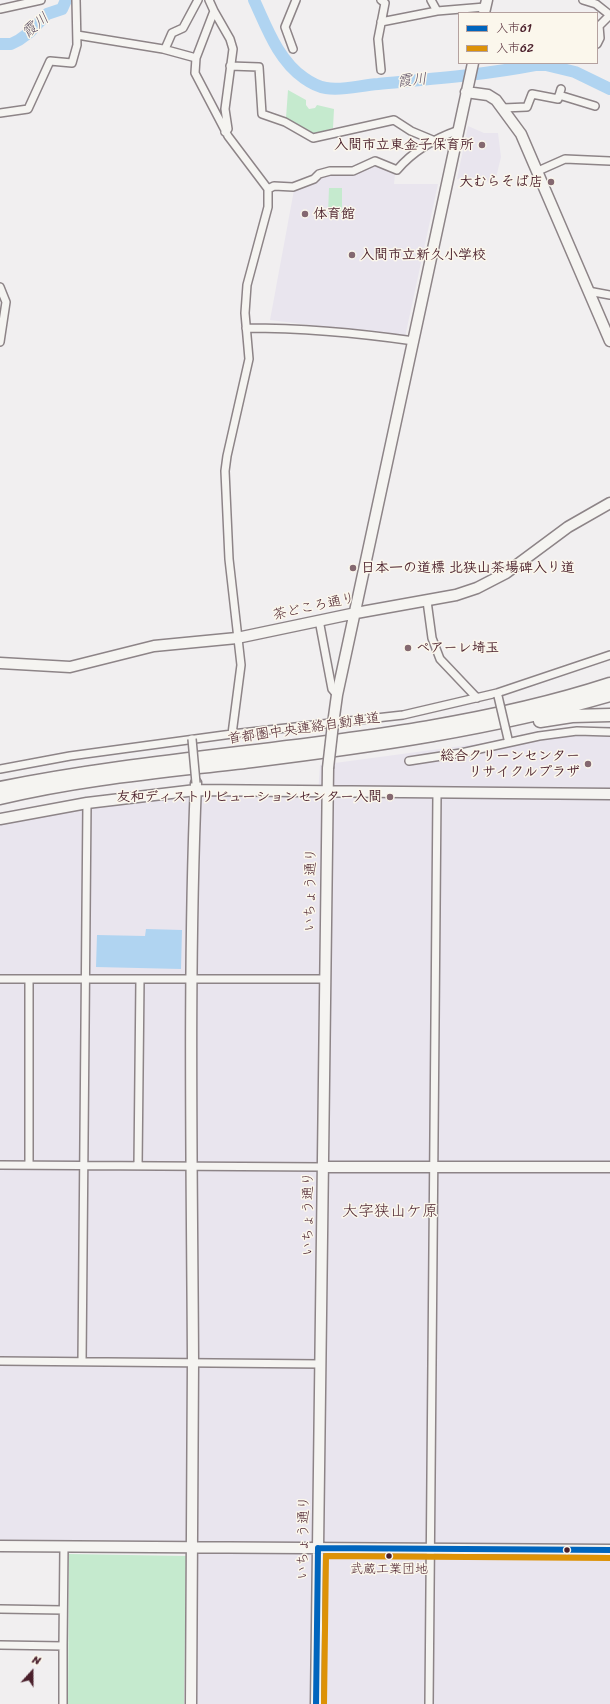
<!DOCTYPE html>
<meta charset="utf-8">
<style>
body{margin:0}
#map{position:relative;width:610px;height:1704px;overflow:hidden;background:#f1eff0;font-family:Sriracha,"Klee One",sans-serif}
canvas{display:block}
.legend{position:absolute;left:458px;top:12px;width:140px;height:52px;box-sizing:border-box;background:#fbf7ec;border:1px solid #b4a19f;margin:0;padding:5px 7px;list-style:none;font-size:12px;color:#4a1f2b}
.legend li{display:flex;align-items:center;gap:8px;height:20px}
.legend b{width:20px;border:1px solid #b4a19f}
.north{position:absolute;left:12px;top:1652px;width:40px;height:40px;-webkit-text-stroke:3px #fbf7ec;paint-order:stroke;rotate:21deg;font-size:11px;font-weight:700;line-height:16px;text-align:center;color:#4a1f2b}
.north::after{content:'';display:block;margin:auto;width:14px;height:18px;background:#4a1f2b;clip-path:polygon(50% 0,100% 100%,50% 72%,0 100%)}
</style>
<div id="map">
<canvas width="610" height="1704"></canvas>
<ul class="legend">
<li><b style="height:5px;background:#0065bd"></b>入市61</li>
<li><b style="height:5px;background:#dd9206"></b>入市62</li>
</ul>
<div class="north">N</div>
</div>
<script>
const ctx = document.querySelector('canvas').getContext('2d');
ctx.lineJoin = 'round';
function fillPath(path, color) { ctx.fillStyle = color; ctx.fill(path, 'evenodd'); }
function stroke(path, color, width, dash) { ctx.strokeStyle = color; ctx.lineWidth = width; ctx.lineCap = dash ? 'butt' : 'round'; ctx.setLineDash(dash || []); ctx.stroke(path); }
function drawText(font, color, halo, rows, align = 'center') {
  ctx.font = font + ' Sriracha,"Klee One",sans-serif'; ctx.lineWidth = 3; ctx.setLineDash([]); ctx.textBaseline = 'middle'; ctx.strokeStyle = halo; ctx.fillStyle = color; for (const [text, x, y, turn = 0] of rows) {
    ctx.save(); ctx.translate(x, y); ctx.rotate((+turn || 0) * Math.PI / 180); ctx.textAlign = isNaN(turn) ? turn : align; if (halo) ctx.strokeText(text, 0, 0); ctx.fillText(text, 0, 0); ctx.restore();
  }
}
fillPath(new Path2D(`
 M468 126 484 133H498L501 157 495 182 457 179Z
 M373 165 395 174 394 184H438L405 337 270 320 294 190 328 174 351 176Z
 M610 726V1704H195L196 1543 0 1540V822L92 804 197 791 318 794 320 765Z`), '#e9e5ee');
fillPath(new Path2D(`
 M288 90 306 100V105L309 109 315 108 317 105 334 109 333 128 312 135 286 118Z
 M329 188H342V214H328Z
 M69 1554 186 1556 184 1704H68Z`), '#c5eace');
fillPath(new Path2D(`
 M146 929 182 930 181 969 96 967 97 935 145 936Z`), '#b0d4f1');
stroke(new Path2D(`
 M254 0C267 28 278 60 304 78 311 83 319 87 326 88 343 91 361 85 378 84 430 79 483 75 535 65H546L575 72 610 89
 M0 44H11L19 40 30 32 47 14 62 9 66 0`), '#b0d4f1', 12);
const street = new Path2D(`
 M431 0 437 11
 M583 0 596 4 610 15
 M0 9 41 0
 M214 11 230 39 233 49 225 109 228 129 225 132
 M381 22 437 11 485 7
 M77 35 163 49 196 58
 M597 44 600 38 599 26 610 15
 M165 49 172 33 183 28 198 0
 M293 49 285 27 296 0
 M230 66 259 67 262 114 285 122 313 138 394 120 411 131 435 141
 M381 70 378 39 385 3 381 0
 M559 95 595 106
 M503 108 527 107 532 94 558 99 561 89
 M0 113 28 109 50 61 72 63 77 45 76 0
 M538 171 565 159 610 161
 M268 189 274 186 293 187 314 179 319 174 330 171H353L375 161 397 170C413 151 436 138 459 130
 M0 287 6 302 0 342
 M588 291 610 295
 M246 328C303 328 358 333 414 341
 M427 601 432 638 440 659 477 698
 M319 620 332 689 337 695
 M232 734 403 715 497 693 610 655
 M409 761 461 753 539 736 577 731 610 732
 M0 769 70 756 232 734 241 665 229 559 225 471 227 456 249 359 245 313 247 285 268 207V189L228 136 195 73 196 58 214 11 209 0
 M0 979H324
 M0 1165 322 1167
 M29 1165V980
 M138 1166 140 979
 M0 1361 321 1364
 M82 1362 87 803
 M0 1609 63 1610
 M0 1645 63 1646V1704
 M63 1646 64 1546
 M429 1704 437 794`);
const secondary = new Path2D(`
 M484 13 487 0
 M466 92 488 95 496 100 521 134 610 341
 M0 663 70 667 154 646 237 638 356 613 456 595 477 588 506 573 568 527 610 503
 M333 724 337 695 473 63
 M0 819 87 803 196 790 610 794
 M322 1167H610
 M0 1546 610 1550
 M191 1704C191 1590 193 1476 193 1361 192 1168 188 976 196 783
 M316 1704 328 768`);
const highway = new Path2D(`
 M540 721 572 716 610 715
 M0 788C202 747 413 748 610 684
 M0 798C82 778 169 771 252 761 373 746 493 729 610 695`);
stroke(street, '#8d8487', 10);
stroke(secondary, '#8d8487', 13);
stroke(highway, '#8d8487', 15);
stroke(street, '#f5f4f1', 7);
stroke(secondary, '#f5f4f1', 10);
stroke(highway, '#f5f4f1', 12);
const streetBridge = new Path2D(`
 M498 696 508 739
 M192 739 196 783`);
const secondaryBridge = new Path2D(`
 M328 768 333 724`);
stroke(streetBridge, '#8d8487', 10, []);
stroke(secondaryBridge, '#8d8487', 13, []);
stroke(streetBridge, '#f5f4f1', 7);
stroke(secondaryBridge, '#f5f4f1', 10);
stroke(new Path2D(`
 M318 1548 610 1550
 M316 1704 318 1548`), '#0065bd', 6);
stroke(new Path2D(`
 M324 1704 326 1556 610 1558`), '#dd9206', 6);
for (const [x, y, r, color] of [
 [482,145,4,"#846870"],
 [551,182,4,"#846870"],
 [305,214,4,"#846870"],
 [352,255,4,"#846870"],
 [353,568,4,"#846870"],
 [408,648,4,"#846870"],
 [588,764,4,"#846870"],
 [390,797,4,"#846870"],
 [567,1550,3.5,"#4a1f2b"],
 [389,1556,3.5,"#4a1f2b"]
]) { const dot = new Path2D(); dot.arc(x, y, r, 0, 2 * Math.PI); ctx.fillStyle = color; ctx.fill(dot); stroke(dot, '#fbf7ec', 1.5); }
drawText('13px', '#4a1f2b', '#fbf7ec', [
 ["武蔵工業団地",389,1570]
]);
drawText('bold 14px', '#4a1f2b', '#fbf7ec', [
 ["入間市立東金子保育所",474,145],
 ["大むらそば店",543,182],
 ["体育館",313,214,"left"],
 ["入間市立新久小学校",360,255,"left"],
 ["日本一の道標 北狭山茶場碑入り道",361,568,"left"],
 ["ペアーレ埼玉",416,648,"left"],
 ["総合クリーンセンター",580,756],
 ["リサイクルプラザ",580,772],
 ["友和ディストリビューションセンター入間",382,797]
], 'right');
drawText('14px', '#4a1f2b', '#fbf7ec', [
 ["茶どころ通り",314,607,-12],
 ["首都圏中央連絡自動車道",304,729,-8],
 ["いちょう通り",311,890,-89],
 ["いちょう通り",308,1214,-90],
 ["いちょう通り",304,1538,-89]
]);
drawText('italic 15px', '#605267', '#fbf7ec', [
 ["霞川",36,26,-39],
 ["霞川",412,81,-6]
]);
drawText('16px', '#4a1f2b', '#fbf7ec', [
 ["大字狭山ケ原",390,1212]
]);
</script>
